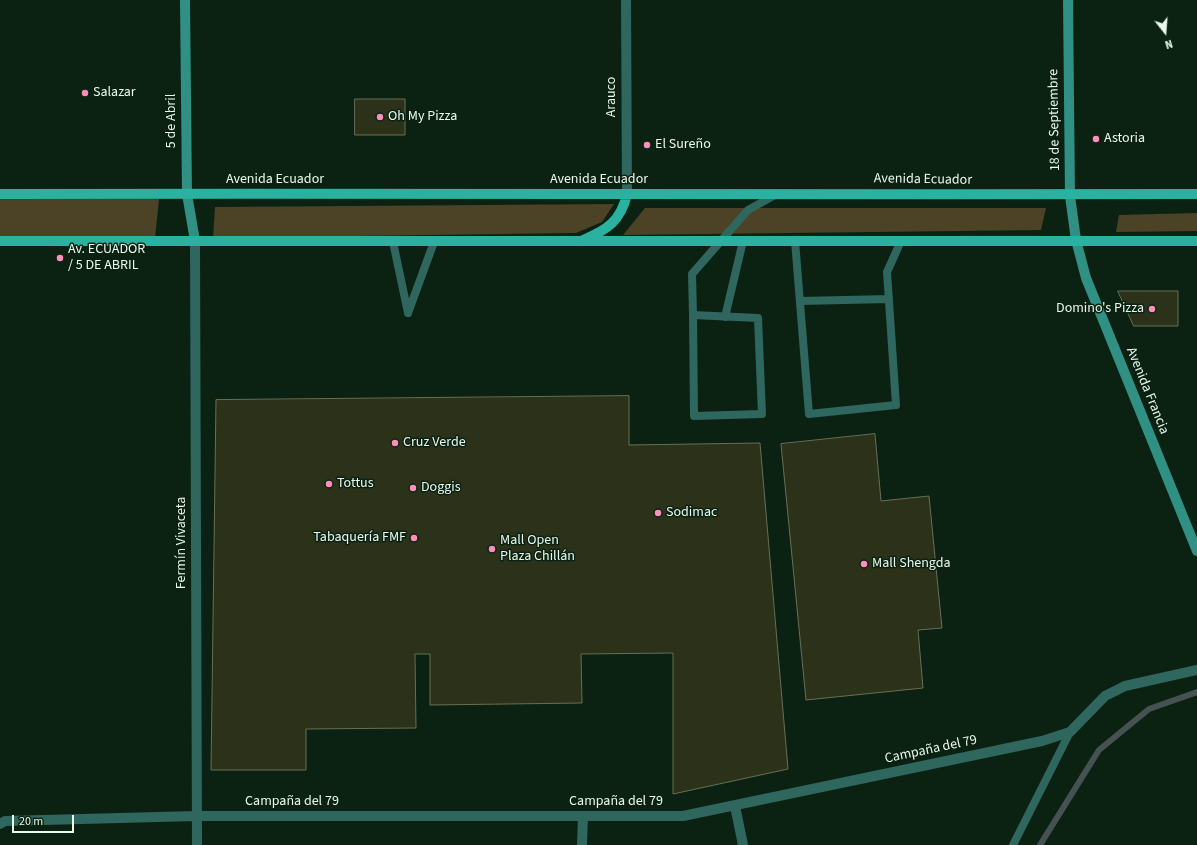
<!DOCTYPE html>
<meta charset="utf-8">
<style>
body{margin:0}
#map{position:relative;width:1197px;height:845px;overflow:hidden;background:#0b2212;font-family:"Source Sans 3",sans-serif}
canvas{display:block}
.north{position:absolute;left:1145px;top:12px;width:40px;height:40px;-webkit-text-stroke:3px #0b2212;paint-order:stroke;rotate:163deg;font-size:11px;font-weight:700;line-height:16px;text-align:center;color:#eaf8ed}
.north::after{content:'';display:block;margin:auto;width:14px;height:18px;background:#eaf8ed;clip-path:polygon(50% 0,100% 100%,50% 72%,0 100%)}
.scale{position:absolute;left:12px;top:815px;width:62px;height:18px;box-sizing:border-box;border:2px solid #eaf8ed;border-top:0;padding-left:5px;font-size:12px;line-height:14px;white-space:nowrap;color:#eaf8ed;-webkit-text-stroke:3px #0b2212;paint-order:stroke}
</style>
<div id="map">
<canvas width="1197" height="845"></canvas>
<div class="north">N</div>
<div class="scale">20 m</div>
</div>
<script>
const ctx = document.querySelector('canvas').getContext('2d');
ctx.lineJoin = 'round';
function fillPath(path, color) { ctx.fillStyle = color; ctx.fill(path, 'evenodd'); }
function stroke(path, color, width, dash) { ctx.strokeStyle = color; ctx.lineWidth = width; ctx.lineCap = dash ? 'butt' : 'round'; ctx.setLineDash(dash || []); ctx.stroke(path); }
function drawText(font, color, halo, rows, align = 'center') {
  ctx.font = font + ' "Source Sans 3",sans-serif'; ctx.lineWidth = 3; ctx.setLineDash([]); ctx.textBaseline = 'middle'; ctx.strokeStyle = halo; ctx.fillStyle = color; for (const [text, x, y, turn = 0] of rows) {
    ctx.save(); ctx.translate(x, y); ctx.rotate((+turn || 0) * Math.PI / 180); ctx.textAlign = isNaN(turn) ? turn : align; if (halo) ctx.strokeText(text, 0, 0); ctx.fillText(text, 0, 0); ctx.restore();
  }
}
fillPath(new Path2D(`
 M0 199H159L155 238 0 237Z
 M614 204 602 222 576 233 213 238 215 207Z
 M645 208H1046L1041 230 623 235Z
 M1197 213V231L1116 232 1119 215Z`), '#4c4225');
stroke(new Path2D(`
 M1040 845 1099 750 1149 709 1197 692`), '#465252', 6);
const building = new Path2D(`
 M355 99H405V135H355Z
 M1118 291H1178V326H1134Z
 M629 396V445L760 443 788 769 673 794V653L581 654 582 703 430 705V654H415L416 728 306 729V770H211L216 400Z
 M875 434 881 501 929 496 942 628 918 630 923 688 806 700 781 444Z`);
fillPath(building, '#2c3219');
stroke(building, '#686f54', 1);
stroke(new Path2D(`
 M795 241 809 414 896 405 887 272 901 241
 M393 242 408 313
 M800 301 889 299
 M408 313 434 242
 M693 315 758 318 762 414 694 416Z
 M693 315 692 274 748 210 775 195
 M725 317 743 241
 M1013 845 1070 732`), '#2f665d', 8);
stroke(new Path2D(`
 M626 0 627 194
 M195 241 197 845
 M735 806 743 845
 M0 824 5 821 197 816H683L1042 741 1070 732 1105 696 1125 686 1197 670
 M582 845 583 816`), '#2f665d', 10);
stroke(new Path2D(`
 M185 0 187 194 195 241
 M1068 0 1070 196 1076 240 1086 278 1197 551`), '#2f9083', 10);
stroke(new Path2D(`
 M0 194C399 193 798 195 1197 194
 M583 240C607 230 621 221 627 194
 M0 241H1197`), '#2ab1a0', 10);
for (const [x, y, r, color] of [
 [85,93,4,"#ff8eb9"],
 [380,117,4,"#ff8eb9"],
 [1096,139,4,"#ff8eb9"],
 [647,145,4,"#ff8eb9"],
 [60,258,4,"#ff8eb9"],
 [1152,309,4,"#ff8eb9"],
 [395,443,4,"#ff8eb9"],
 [329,484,4,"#ff8eb9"],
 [413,488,4,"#ff8eb9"],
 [658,513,4,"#ff8eb9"],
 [414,538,4,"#ff8eb9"],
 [492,549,4,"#ff8eb9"],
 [864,564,4,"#ff8eb9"]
]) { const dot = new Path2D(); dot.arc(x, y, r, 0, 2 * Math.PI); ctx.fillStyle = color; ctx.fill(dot); stroke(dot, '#0b2212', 1.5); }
drawText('14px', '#eaf8ed', '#0b2212', [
 ["Salazar",93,93],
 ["Oh My Pizza",388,117],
 ["Astoria",1104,139],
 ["El Sureño",655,145],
 ["Av. ECUADOR",68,250],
 ["/ 5 DE ABRIL",68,266],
 ["Domino's Pizza",1144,309,"right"],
 ["Cruz Verde",403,443],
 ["Tottus",337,484],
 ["Doggis",421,488],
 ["Sodimac",666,513],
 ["Tabaquería FMF",406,538,"right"],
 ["Mall Open",500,541],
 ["Plaza Chillán",500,557],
 ["Mall Shengda",872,564]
], 'left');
drawText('14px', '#eaf8ed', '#0b2212', [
 ["Arauco",612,97,-90],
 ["18 de Septiembre",1055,120,-91],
 ["5 de Abril",172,121,-90],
 ["Avenida Ecuador",275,180],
 ["Avenida Ecuador",599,180],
 ["Avenida Ecuador",923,180,1],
 ["Avenida Francia",1147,391,68],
 ["Fermín Vivaceta",182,543,-90],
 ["Campaña del 79",931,750,-12],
 ["Campaña del 79",292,802],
 ["Campaña del 79",616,802]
]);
</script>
